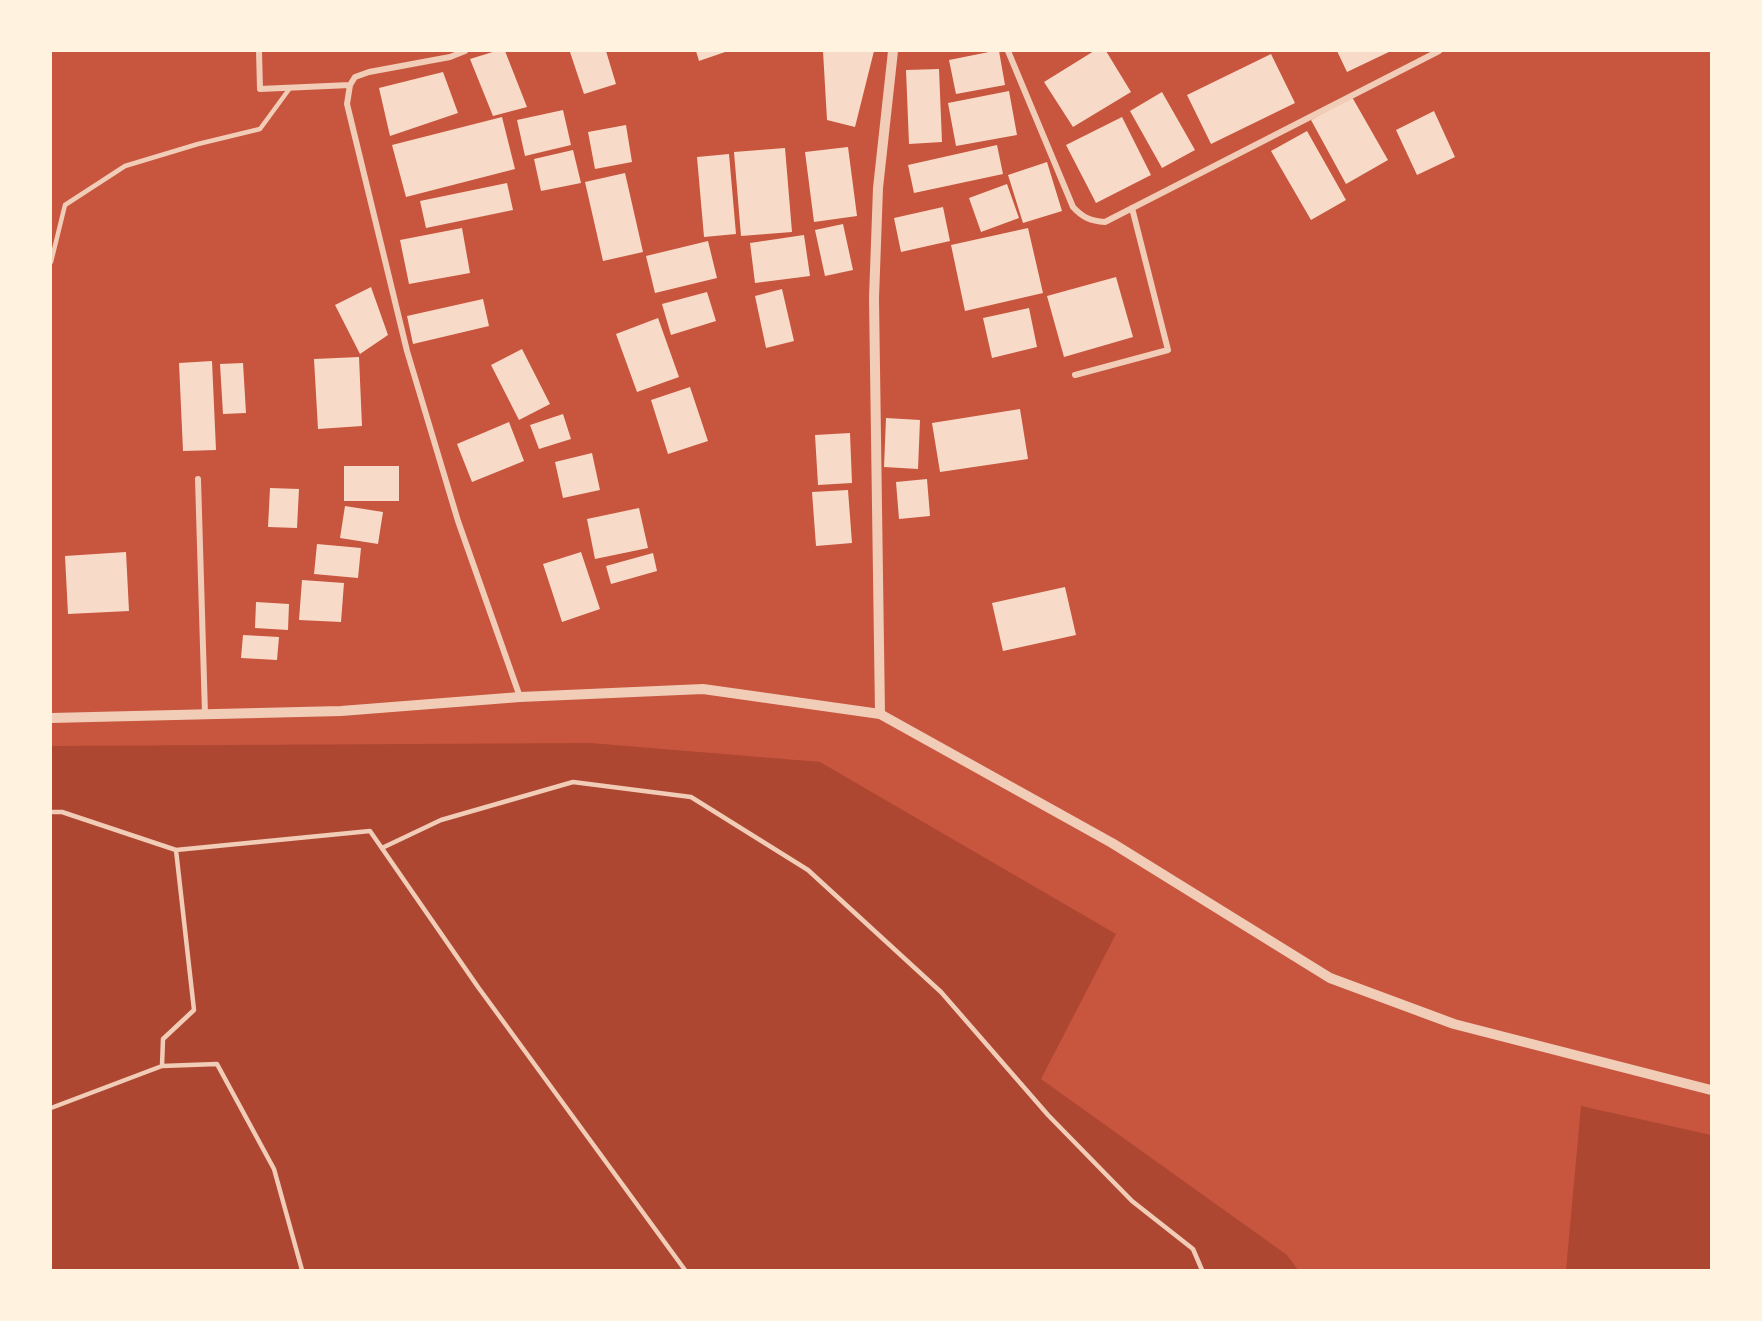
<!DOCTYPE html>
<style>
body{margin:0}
#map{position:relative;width:1762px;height:1321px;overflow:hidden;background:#c8553d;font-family:Lato,sans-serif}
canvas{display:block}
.frame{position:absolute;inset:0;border:52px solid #fff3e0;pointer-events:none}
</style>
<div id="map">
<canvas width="1762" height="1321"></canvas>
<div class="frame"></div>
</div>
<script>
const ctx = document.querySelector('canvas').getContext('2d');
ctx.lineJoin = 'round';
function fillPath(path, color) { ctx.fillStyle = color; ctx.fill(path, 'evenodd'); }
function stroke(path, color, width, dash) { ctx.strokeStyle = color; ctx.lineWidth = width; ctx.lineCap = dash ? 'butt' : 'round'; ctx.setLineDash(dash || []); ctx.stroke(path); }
fillPath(new Path2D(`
 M591 743 820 762 1116 934 1041 1079 1287 1255 1298 1270H51V746Z
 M1581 1106 1711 1135V1270H1566Z`), '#ae4732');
fillPath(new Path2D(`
 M496 51H505L527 107 493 116 470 59Z
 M574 51H606L616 84 584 94 570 52Z
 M696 51H728L699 61Z
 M823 51H874L855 127 827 120Z
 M994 51H999L1005 85 956 94 949 60Z
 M1094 51H1106L1131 92 1073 127 1044 82Z
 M1337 51H1391L1347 72Z
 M1271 54 1295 103 1211 144 1187 95Z
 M939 69 942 142 909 144 906 70Z
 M443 72 458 113 390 136 379 88Z
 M1009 91 1017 135 956 146 948 103Z
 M1162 92 1195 150 1162 168 1130 111Z
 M1352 97 1388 160 1346 184 1311 120Z
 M563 110 571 145 525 156 517 120Z
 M1434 111 1455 157 1417 175 1396 130Z
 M502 117 515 169 406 197 392 145Z
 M1122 117 1151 175 1096 203 1066 145Z
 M626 125 632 162 595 169 588 132Z
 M1307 131 1346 200 1311 220 1271 151Z
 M997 145 1003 174 914 193 908 165Z
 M848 147 857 216 814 222 805 152Z
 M785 148 792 232 741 236 734 152Z
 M573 150 581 183 541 191 534 159Z
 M729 154 736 234 704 237 697 157Z
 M1047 162 1062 211 1023 223 1008 175Z
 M625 173 643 252 603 261 585 182Z
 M507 183 513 210 426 228 420 201Z
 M1007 184 1019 218 981 232 969 198Z
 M943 207 950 241 901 252 894 218Z
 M843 224 853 270 825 276 815 230Z
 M462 228 470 273 409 284 400 240Z
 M1028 228 1043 293 965 311 951 245Z
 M804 235 810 276 755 283 750 243Z
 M708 241 717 278 655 293 646 256Z
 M1116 277 1133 337 1064 357 1047 296Z
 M371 287 388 335 360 354 335 305Z
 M782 289 794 341 766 348 755 296Z
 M707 292 716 321 671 335 662 304Z
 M483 299 489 326 413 344 407 316Z
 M1029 308 1037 347 992 358 983 318Z
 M658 318 679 377 637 392 616 334Z
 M522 349 550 404 519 420 491 365Z
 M359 357 362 426 318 429 314 359Z
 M212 361 216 450 183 451 179 363Z
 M243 363 246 413 223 414 220 364Z
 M690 387 708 441 668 454 651 400Z
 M1020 409 1028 459 940 472 932 423Z
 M563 414 571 439 539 449 530 425Z
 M886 418 920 420 918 469 884 467Z
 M509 422 524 461 472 482 457 444Z
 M850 433 852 483 818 485 815 435Z
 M592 453 600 490 563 498 555 462Z
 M344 466H399V501H344Z
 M927 479 930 516 899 519 896 482Z
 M270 488 299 489 297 528 268 527Z
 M848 490 852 543 816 546 812 492Z
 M345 506 383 512 378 544 340 538Z
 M639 508 648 548 595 559 587 519Z
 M317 544 361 548 358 578 314 574Z
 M126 552 129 611 68 614 65 556Z
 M581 552 600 609 562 622 543 564Z
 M653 553 657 571 611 584 606 566Z
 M302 580 344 583 341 622 299 620Z
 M1065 587 1076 635 1003 651 992 603Z
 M256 602 289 604 288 630 255 628Z
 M243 635 279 637 277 660 241 658Z`), '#f7dbc8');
stroke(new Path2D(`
 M51 262 65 205 125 166 198 144 260 129 290 88
 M51 812H62L176 850 194 1010 163 1039 162 1066 51 1108
 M382 848 441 820 573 782 691 797 808 870 941 992 1048 1115 1132 1201 1193 1249 1202 1270
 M176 850 370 831 478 987 685 1270
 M162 1066 217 1064 274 1169 302 1270`), '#f1ccb7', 4.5);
stroke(new Path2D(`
 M259 51 260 89 350 85
 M465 51 450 57 369 72 355 77 350 85 347 104 407 351 458 521 520 697
 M1008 51 1073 207C1083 218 1091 221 1105 222L1439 51
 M1075 375 1168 350 1132 208
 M198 479 205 714`), '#f1ccb7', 6);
stroke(new Path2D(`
 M880 714 874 298 878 188 893 51
 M51 718 341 711 520 697 703 689 880 714 1112 843 1330 978 1454 1024 1711 1090`), '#f1ccb7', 10);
</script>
